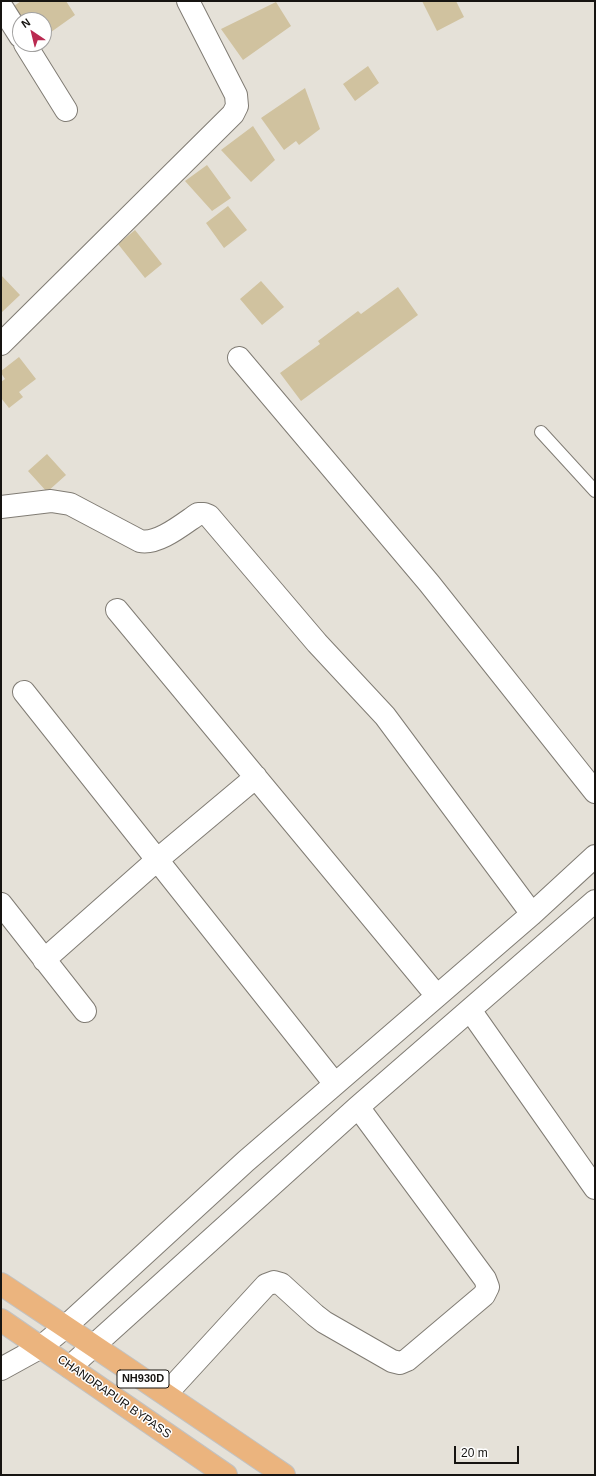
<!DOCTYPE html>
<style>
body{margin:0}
#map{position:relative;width:596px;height:1476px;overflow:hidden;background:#e5e1d8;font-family:Arial,sans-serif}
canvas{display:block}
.frame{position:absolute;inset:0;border:2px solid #161411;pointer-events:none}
.north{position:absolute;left:12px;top:12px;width:40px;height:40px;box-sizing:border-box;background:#fff;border:1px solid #a2a1a0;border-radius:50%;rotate:325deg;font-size:11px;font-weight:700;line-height:16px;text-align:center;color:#161411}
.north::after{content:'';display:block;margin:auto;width:14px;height:18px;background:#ba2a51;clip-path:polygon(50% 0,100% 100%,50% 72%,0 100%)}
.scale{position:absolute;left:454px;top:1446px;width:65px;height:18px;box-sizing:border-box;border:2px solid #161411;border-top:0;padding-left:5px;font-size:12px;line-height:14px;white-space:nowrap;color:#161411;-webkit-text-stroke:3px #fff;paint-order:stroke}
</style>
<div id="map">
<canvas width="596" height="1476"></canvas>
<div class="frame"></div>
<div class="north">N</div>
<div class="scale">20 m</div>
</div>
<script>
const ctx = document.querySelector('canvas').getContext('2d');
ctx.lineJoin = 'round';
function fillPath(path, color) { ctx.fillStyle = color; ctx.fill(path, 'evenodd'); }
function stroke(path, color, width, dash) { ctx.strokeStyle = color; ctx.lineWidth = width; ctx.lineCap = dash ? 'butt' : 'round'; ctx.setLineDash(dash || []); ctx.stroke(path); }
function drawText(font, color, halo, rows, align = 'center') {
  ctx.font = font + ' Arial,sans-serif'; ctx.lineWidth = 3; ctx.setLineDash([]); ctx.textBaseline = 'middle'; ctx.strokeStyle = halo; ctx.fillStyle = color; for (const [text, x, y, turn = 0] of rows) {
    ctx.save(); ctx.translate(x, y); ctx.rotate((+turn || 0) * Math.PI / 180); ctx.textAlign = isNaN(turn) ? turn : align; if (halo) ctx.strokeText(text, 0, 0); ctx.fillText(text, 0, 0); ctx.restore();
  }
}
fillPath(new Path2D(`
 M21 1H66L75 15 44 37V20H23L14 6Z
 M422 1H456L464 17 437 31Z
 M276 2 291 26 243 60 221 29Z
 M368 66 379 83 355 101 343 84Z
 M305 88 320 129 299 145 296 141 284 150 261 118Z
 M253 126 275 160 251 182 221 150Z
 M207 165 231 198 212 211 185 181Z
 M228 206 247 230 224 248 206 223Z
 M135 230 162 264 145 278 118 244Z
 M1 275 20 295 1 313Z
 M261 281 284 307 262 325 240 299Z
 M398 287 418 315 301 401 280 373 320 344 318 341 358 311 361 314Z
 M19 357 36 379 19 392 23 397 9 408 1 398V382L5 379 1 373V371Z
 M47 454 66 475 47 492 28 471Z`), '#d0c29f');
const service = new Path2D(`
 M541 432 595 491`);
const minor = new Path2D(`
 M3 9 20 36
 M25 44 66 110
 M1 344 233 114 237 106 236 95 188 1
 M239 358 429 583 595 792
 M1 507 51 501 70 504 140 541C158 545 183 524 198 514H204L209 516 317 643 385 716 532 914
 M117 610 437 996
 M24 692 335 1084
 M1 904 85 1011
 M44 960 157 860 256 777
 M470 1010 595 1188
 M70 1367 358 1107 595 901
 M1 1369 41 1347 65 1327 246 1161 532 914 595 856
 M166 1394 266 1285 274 1282 281 1284 315 1315 324 1322 392 1361 400 1363 407 1360 484 1295 488 1287 485 1279 358 1107`);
const trunk = new Path2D(`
 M1 1284C96 1347 190 1411 284 1475
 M1 1320 226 1475`);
stroke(service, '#807c74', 14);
stroke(minor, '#807c74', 24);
stroke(trunk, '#c2c2c1', 24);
stroke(service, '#fff', 12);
stroke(minor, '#fff', 22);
stroke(trunk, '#ebb47e', 22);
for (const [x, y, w] of [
 [143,1379,52]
]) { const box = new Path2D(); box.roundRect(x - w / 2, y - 9, w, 18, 3); ctx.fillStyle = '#fff'; ctx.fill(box); stroke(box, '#161411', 1); }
drawText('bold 11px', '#161411', null, [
 ["NH930D",143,1379]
]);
drawText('12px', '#161411', '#fff', [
 ["CHANDRAPUR BYPASS",114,1397,35]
]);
</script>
